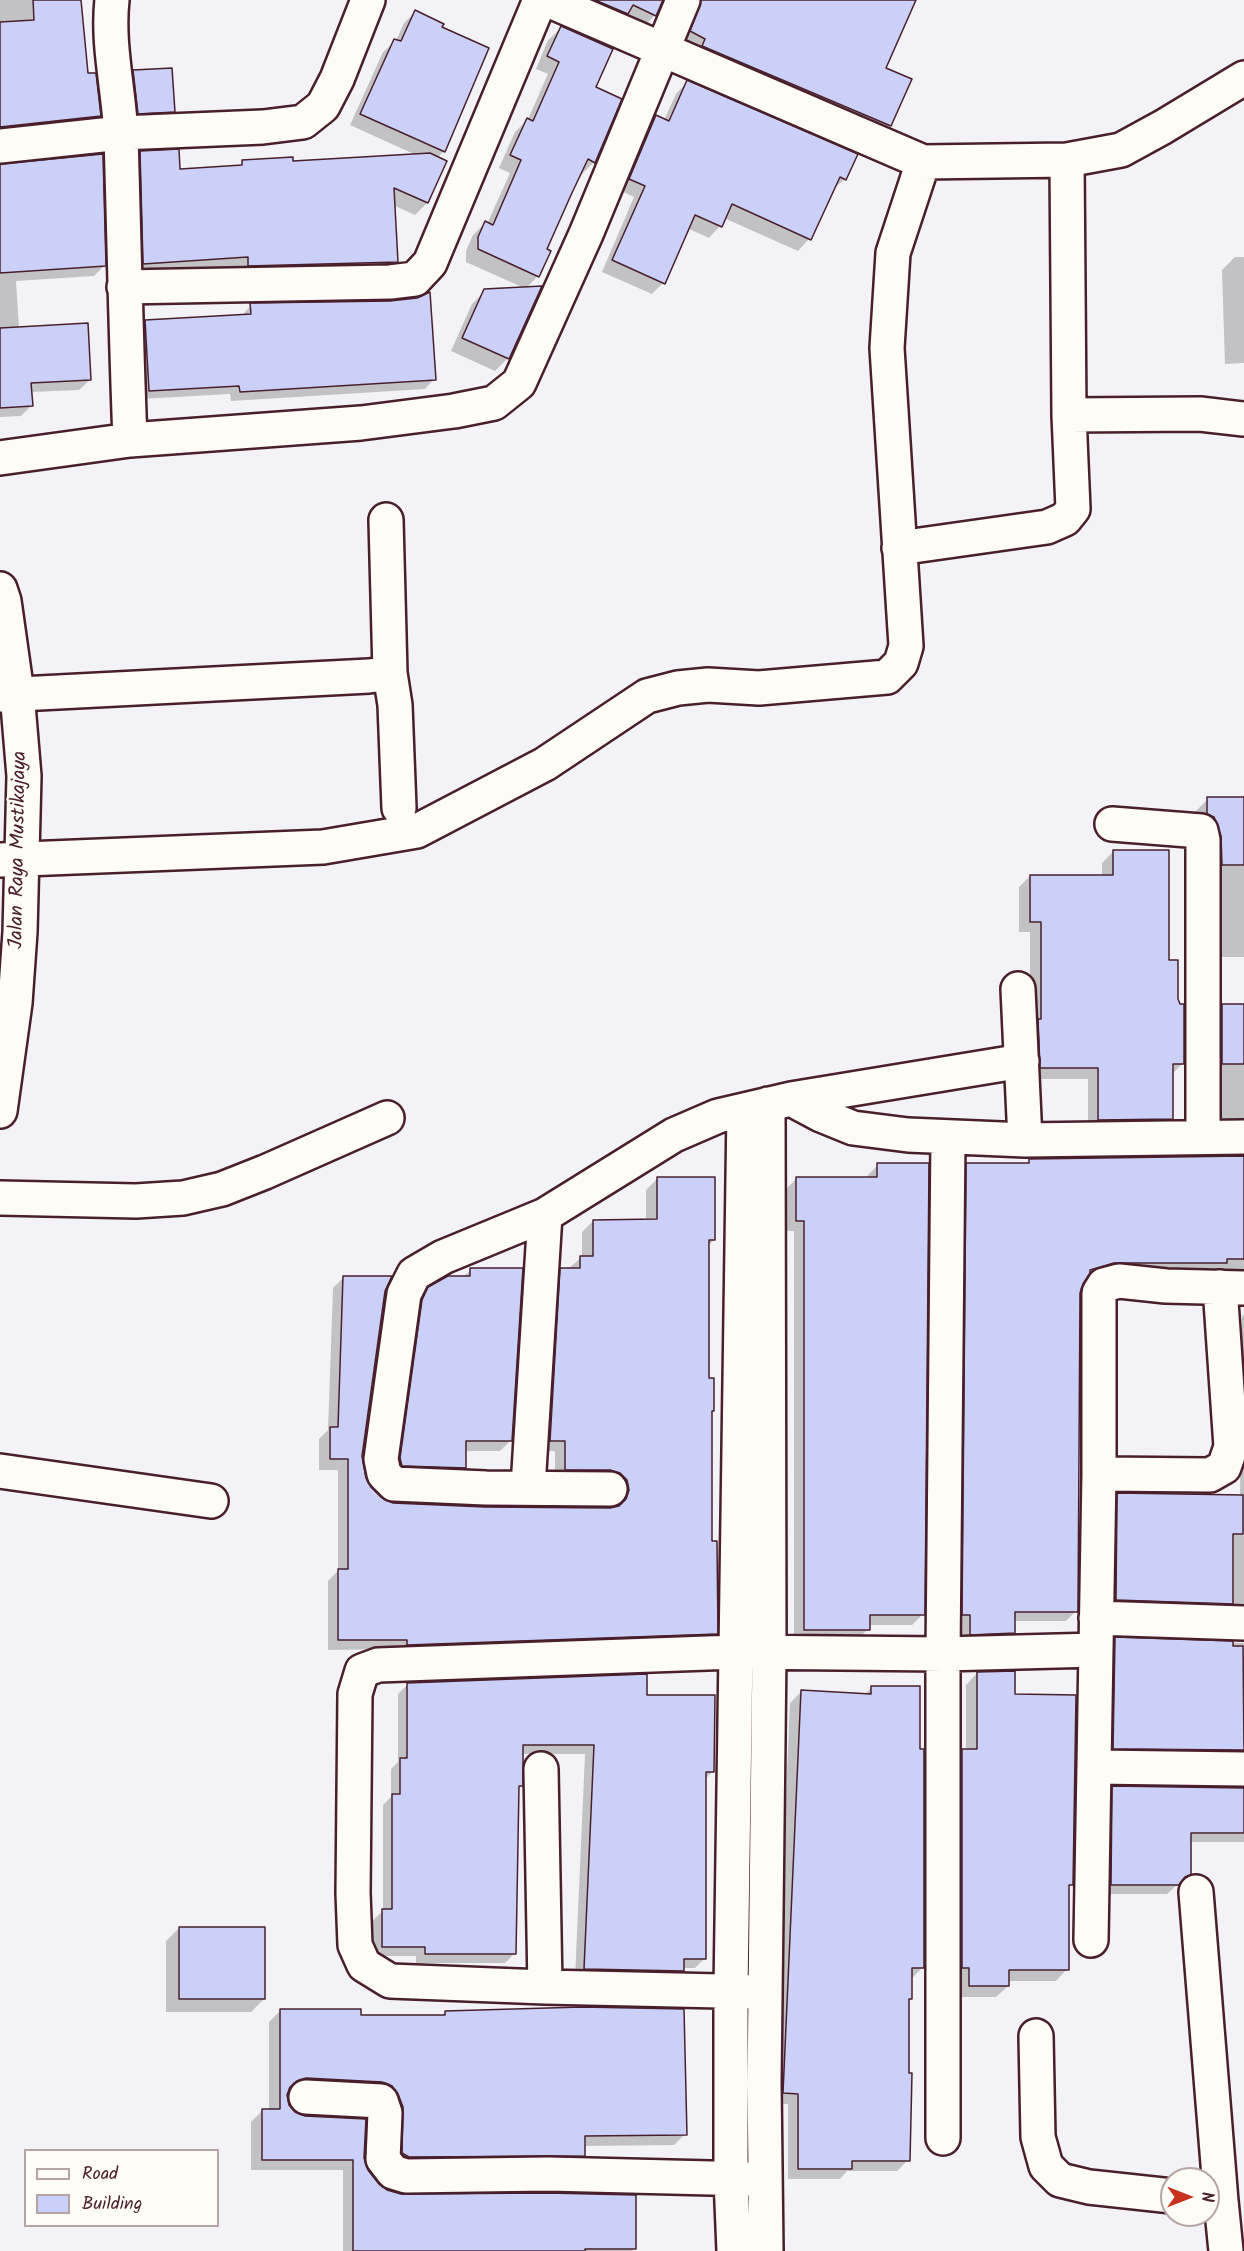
<!DOCTYPE html>
<style>
body{margin:0}
#map{position:relative;width:1244px;height:2251px;overflow:hidden;background:#f3f3f7;font-family:Kalam,sans-serif}
canvas{display:block}
.legend{position:absolute;left:24px;top:2149px;width:195px;height:78px;box-sizing:border-box;background:#fdfcf7;border:2px solid #b5a4a5;margin:0;padding:8px 10px;list-style:none;font-size:18px;color:#4a1f2b}
.legend li{display:flex;align-items:center;gap:12px;height:30px}
.legend b{width:30px;border:2px solid #b5a4a5}
.north{position:absolute;left:1160px;top:2167px;width:60px;height:60px;box-sizing:border-box;background:#fdfcf7;border:2px solid #b5a4a5;border-radius:50%;rotate:90deg;font-size:16px;font-weight:700;line-height:24px;text-align:center;color:#4a1f2b}
.north::after{content:'';display:block;margin:auto;width:21px;height:27px;background:#c8321e;clip-path:polygon(50% 0,100% 100%,50% 72%,0 100%)}
</style>
<div id="map">
<canvas width="1244" height="2251"></canvas>
<ul class="legend">
<li><b style="height:8px;background:#fdfcf7"></b>Road</li>
<li><b style="height:16px;background:#cad0f8"></b>Building</li>
</ul>
<div class="north">N</div>
</div>
<script>
const ctx = document.querySelector('canvas').getContext('2d');
ctx.lineJoin = 'round';
function fillPath(path, color) { ctx.fillStyle = color; ctx.fill(path, 'evenodd'); }
function stroke(path, color, width, dash) { ctx.strokeStyle = color; ctx.lineWidth = width; ctx.lineCap = dash ? 'butt' : 'round'; ctx.setLineDash(dash || []); ctx.stroke(path); }
function drawText(font, color, halo, rows, align = 'center') {
  ctx.font = font + ' Kalam,sans-serif'; ctx.lineWidth = 4.5; ctx.setLineDash([]); ctx.textBaseline = 'middle'; ctx.strokeStyle = halo; ctx.fillStyle = color; for (const [text, x, y, turn = 0] of rows) {
    ctx.save(); ctx.translate(x, y); ctx.rotate((+turn || 0) * Math.PI / 180); ctx.textAlign = isNaN(turn) ? turn : align; if (halo) ctx.strokeText(text, 0, 0); ctx.fillText(text, 0, 0); ctx.restore();
  }
}
fillPath(new Path2D(`
 M0 0H80L86 75 99 116 89 126 0 135Z
 M556 0H661L655 15 643 27Z
 M685 0H908L884 68 910 80 890 125 878 138 679 43Z
 M415 12 440 28 461 108 463 110 444 151 437 158 445 162 427 203 415 215 393 205 397 262 384 274 132 275 129 165 141 152 179 170 238 166 243 162H292L416 155 350 125 383 52 396 41 404 23Z
 M561 28 594 88V162L581 175 579 174 545 250 549 252 538 276 526 288 508 358 495 371 451 351 472 304 485 291 524 288 466 262V251L473 235 485 223 487 224 510 173 499 168 515 132 528 119 548 74 536 69 548 40Z
 M134 72 174 111 168 118 132 119 128 78Z
 M687 82 845 179 832 190 809 239 798 251 724 218 720 226 709 238 687 228 663 283 652 294 602 272 634 197 619 190 644 128 656 117 664 120 676 94Z
 M0 166 104 266 94 276 16 281 19 328 90 380 79 390 30 392 31 406 21 416 0 417Z
 M1235 257H1244V363L1225 364 1222 270Z
 M251 305 434 379 425 389 231 401 230 394 140 399 136 331 145 321 242 316Z
 M1208 799H1244V957H1221V882H1204L1190 817Z
 M1113 852 1167 961 1178 1006 1183 1063 1171 1075V1119L1160 1130 1088 1131V1079H1030V932H1019V887L1030 876H1102V863Z
 M1222 1006H1244V1131L1221 1128V1073H1212V1016Z
 M1244 1157V1283L1110 1272 1085 1278 1079 1293 1076 1611 1066 1621H1014V1633L1004 1643 961 1644V1624H953L957 1175 967 1165H1025L1030 1160Z
 M878 1165 923 1614 912 1625H868V1629L857 1640H794V1231H785V1190L796 1179H867V1176Z
 M657 1179 714 1240 708 1246V1379L713 1410 710 1413 711 1542 716 1633 705 1644 328 1650V1581L338 1571V1470H319V1439L328 1430 333 1288 344 1277 384 1291 361 1456 364 1479 380 1499 393 1504 485 1508 610 1509 616 1508 618 1502 555 1480V1451H539L550 1281 561 1270 569 1268 582 1257V1232L593 1221H646V1190Z
 M471 1270 511 1440 500 1451H464V1468L454 1478 392 1476 418 1300 429 1289 463 1277Z
 M1244 1315V1617L1106 1609 1108 1504 1118 1494 1240 1496 1242 1316Z
 M1116 1639 1244 1643V1763L1104 1758 1106 1649Z
 M977 1673 1014 1696 1072 1884 1067 1889V1969L1056 1981H1008V1986L996 1997H958L951 1762 962 1750H966V1685Z
 M408 1684 645 1697 713 1771 705 1779V1958L695 1968H683V1971L673 1980 575 1978 585 1754H522L521 1786 517 1789 515 1953 505 1963H416V1956H373V1920L383 1911V1805L391 1797V1769L398 1762V1694Z
 M871 1688 923 1967 912 1978 911 1998 907 2001 908 2160 897 2171H847L840 2179H788V2104H773L790 1703 801 1692 864 1695Z
 M1113 1788 1244 1789V1842H1189V1874L1167 1894H1101L1103 1798Z
 M179 1928 264 1999 251 2012H166V1941Z
 M582 2008 685 2134 674 2145 584 2146V2156L572 2167 397 2168 392 2119 295 2089 288 2090 286 2095 288 2106 295 2114 363 2159 367 2171 377 2185 387 2191 634 2248 632 2251H343V2170H251V2122L263 2110H269V2022L280 2011 360 2016H441L446 2012Z`), '#0003');
const building = new Path2D(`
 M33 0H81L88 73H96L101 116 0 127V22L34 20Z
 M595 0H663L656 16 633 5 628 14Z
 M701 0H916L886 68 912 79 891 126 702 46 705 39 690 31Z
 M415 10 444 24 442 27 489 48 445 152 360 114 394 39 401 41Z
 M561 26 613 49 596 87 622 99 595 163 588 159 571 195 547 249 551 251 539 277 478 249V237L485 221 493 225 521 160 510 155 527 118 533 121 559 62 547 56Z
 M172 68 175 112 138 114 133 70Z
 M687 80 858 154 846 180 840 177 811 240 732 204 722 227 695 215 665 284 612 260 645 186 629 179 656 115 669 121Z
 M179 149 180 169 242 165V160L293 157V161L430 153 447 161 428 203 394 188 398 262 248 266V257L143 264 140 151Z
 M103 154 106 266 0 273V164Z
 M542 286 509 359 462 338 484 289Z
 M430 292 436 380 240 392 239 386 149 391 145 320 251 314 250 303 390 301 417 298Z
 M88 323 91 380 31 383 33 406 0 408V328Z
 M1207 797H1244V865H1222L1221 836 1214 817 1207 814Z
 M1113 850H1169V960H1178V999L1180 1004H1184V1064H1173V1119L1098 1120V1068H1040L1038 1019H1041V922H1030V875H1113Z
 M1222 1004H1244V1064H1222Z
 M1244 1156V1259H1227V1263H1114L1090 1270V1273L1083 1284 1080 1293 1078 1612H1015V1633L970 1635V1615H962L966 1163H1029V1159Z
 M877 1163H929L925 1615H870V1630H804V1221H796V1177H877Z
 M657 1177H715V1240H709V1378H714V1411H712V1541H717L718 1634 407 1645V1640H338V1569H348V1459H330V1427H338L343 1276H392L385 1291 362 1456 366 1478 371 1487 381 1497 393 1503 485 1507 610 1508 619 1506 626 1499 629 1490 627 1480 620 1473 610 1470H565V1441H550L560 1268H580V1256H593V1220L657 1219Z
 M470 1268H523L512 1441H466V1468L402 1466 400 1458 422 1300 428 1287 448 1276H470Z
 M1117 1493 1243 1495V1534H1233V1604L1116 1600Z
 M1115 1637 1233 1641V1646H1243L1244 1750 1113 1749Z
 M1015 1671V1694L1076 1695 1073 1885H1069V1970H1009V1986H969V1968H962V1749H977V1672Z
 M647 1674V1695H715L714 1772H706V1959H684V1971L584 1969 594 1745H523V1786H519L516 1954H425V1947H382V1909H392V1794H400V1758H407V1683Z
 M871 1686H920V1749H924V1968H912V1999H909V2073H912L910 2161H852V2169H798V2094L783 2093 801 1690 871 1694Z
 M1112 1786 1244 1788V1833H1191V1875L1185 1877 1179 1885H1111Z
 M179 1927H265V1999H179Z
 M582 2007 684 2009 687 2135 585 2136V2156L409 2157 402 2153 403 2107 398 2094 392 2086 382 2082 306 2078 297 2081 290 2087 287 2095 289 2105 295 2112 305 2116 366 2119 364 2158 368 2170 379 2184 387 2190 401 2194 548 2193 636 2195V2249H585V2251H353V2160H262V2109H280V2009H361V2015H445V2011Z`);
fillPath(building, '#cad0f8');
stroke(building, '#4a1f2b', 1.5);
const minor = new Path2D(`
 M548 0 923 162 1067 160 1121 150 1163 127 1244 78
 M0 146 121 133 263 127 303 122 323 106 337 79 368 0
 M124 287 390 282 415 279 430 263 540 0
 M1069 415 1200 414 1244 419
 M130 440 361 423 454 411 494 403 519 383 586 234 683 0
 M0 458 130 440C126 339 124 237 121 136 119 90 107 45 112 0
 M899 548 1047 527 1065 519 1073 509 1069 415 1067 160
 M390 673 395 705 399 808
 M0 695 369 676 390 673 386 520
 M1112 824 1201 831 1203 840V1136
 M0 860 323 847 417 831 545 764 647 696 678 688 708 685 759 688 887 677 901 663 906 646 887 348 893 253 923 162
 M1018 989 1025 1140
 M791 1099 821 1115 853 1128 908 1135 1025 1140 1244 1137
 M0 1198 136 1201 183 1198 222 1189 265 1172 387 1118
 M0 1471 211 1501
 M1099 1474 1210 1475 1224 1467 1231 1447 1220 1287
 M528 1487 545 1215
 M610 1489 486 1488 394 1484 384 1474 381 1459 404 1294 414 1274 443 1257 545 1215 674 1135 718 1116 791 1099 1022 1061
 M1096 1618 1244 1623
 M1094 1767 1244 1769
 M541 1769 545 1987
 M1196 1892 1221 2201
 M1091 1940 1099 1474V1293L1104 1285 1119 1281 1166 1286 1244 1288
 M764 1992 545 1987 390 1981 364 1965 355 1945 353 1893 355 1694 362 1671 378 1665 735 1652 943 1654 1096 1650
 M1036 2036 1038 2137 1046 2166 1060 2180 1089 2187 1172 2196
 M306 2097 381 2101 385 2113 383 2159 393 2172 406 2176 548 2174 752 2179
 M943 2138V1654L948 1137
 M1208 2200 1221 2201 1226 2251
 M734 2251 731 2179V1990L744 1110
 M766 2251 764 2083 769 1653 768 1104`);
const major = new Path2D(`
 M0 589 4 601 17 693 24 776 20 932 15 1003 0 1111`);
stroke(minor, '#4a1f2b', 38);
stroke(major, '#4a1f2b', 38);
stroke(minor, '#fdfcf7', 33);
stroke(major, '#fdfcf7', 33);
drawText('20px', '#4a1f2b', '#fdfcf7', [
 ["Jalan Raya Mustikajaya",20,850,-89]
]);
</script>
